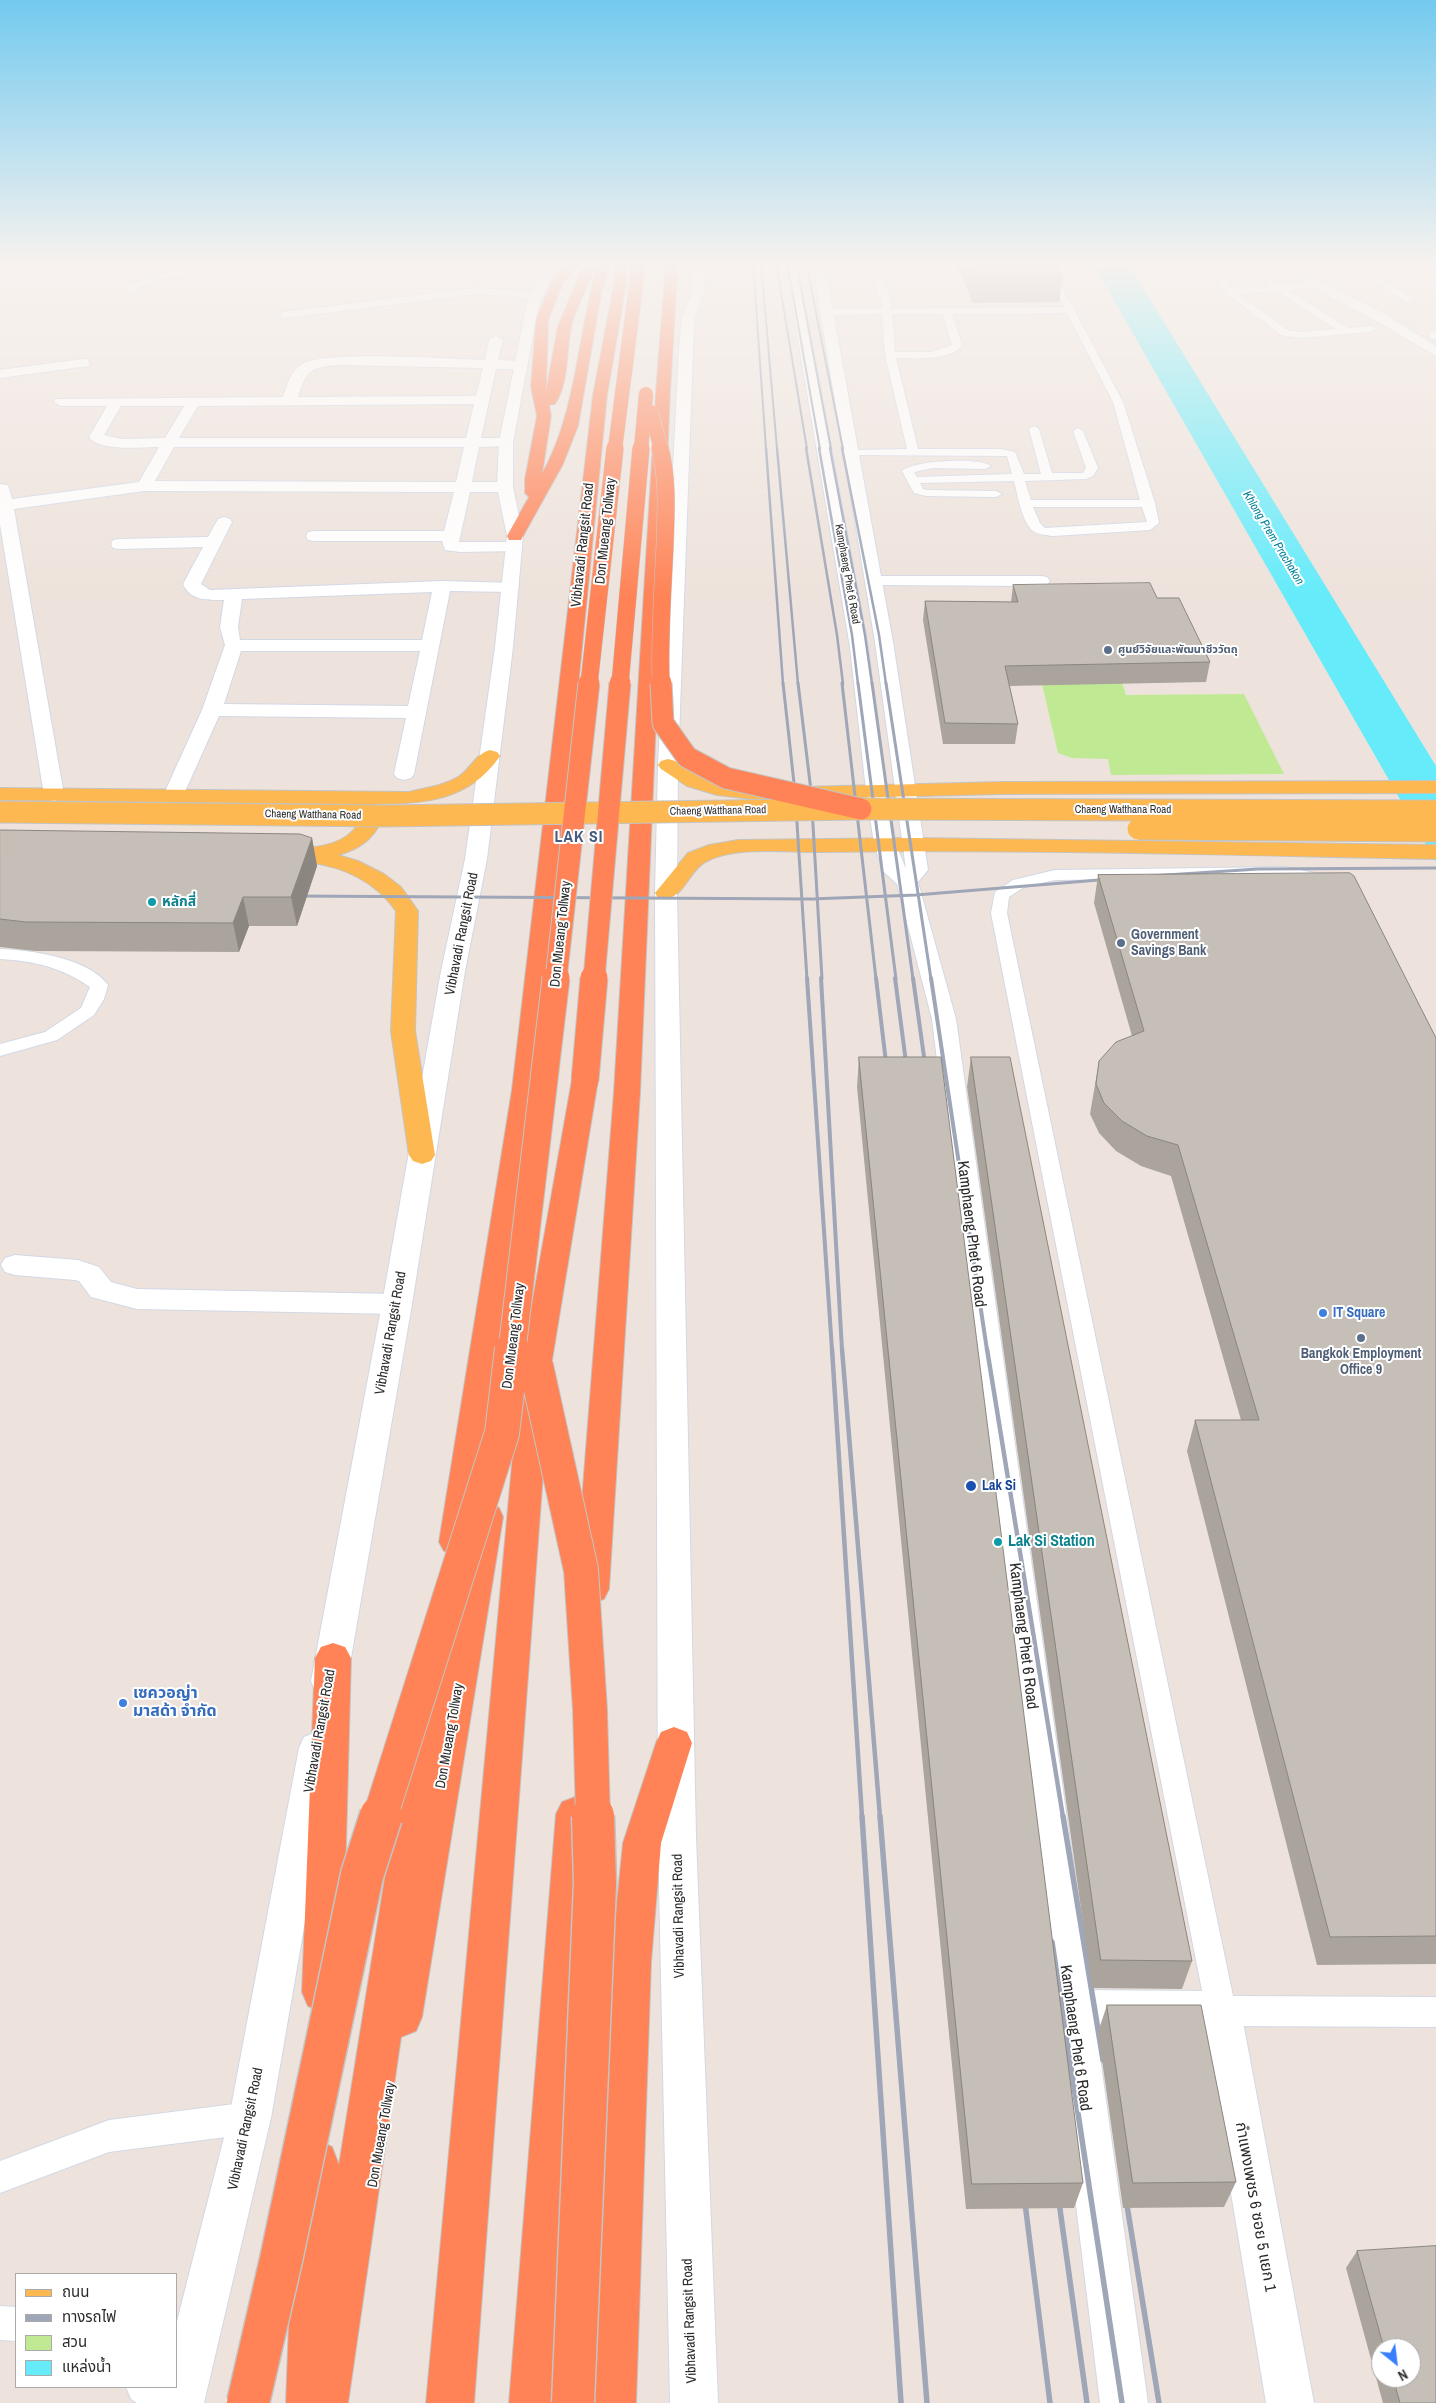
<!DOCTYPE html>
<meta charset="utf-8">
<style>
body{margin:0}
#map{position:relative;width:1436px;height:2403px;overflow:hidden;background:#eee3dc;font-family:"Archivo Narrow","Noto Sans Thai",sans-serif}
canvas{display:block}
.legend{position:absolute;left:15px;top:2273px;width:162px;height:115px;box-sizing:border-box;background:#fff;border:1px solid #aaa;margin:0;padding:6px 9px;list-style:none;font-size:15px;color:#2b2b2b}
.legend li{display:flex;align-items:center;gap:10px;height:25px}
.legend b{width:25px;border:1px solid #aaa}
.north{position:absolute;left:1371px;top:2338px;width:50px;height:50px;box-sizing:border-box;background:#fff;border:1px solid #aaa;border-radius:50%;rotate:151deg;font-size:14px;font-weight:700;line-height:20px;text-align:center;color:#2b2b2b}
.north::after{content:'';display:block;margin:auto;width:18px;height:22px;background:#387fff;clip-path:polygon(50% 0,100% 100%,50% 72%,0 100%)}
</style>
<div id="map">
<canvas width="1436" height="2403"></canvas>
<ul class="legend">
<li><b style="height:6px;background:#fdb852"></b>ถนน</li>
<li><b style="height:6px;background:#9ea6b7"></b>ทางรถไฟ</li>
<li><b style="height:14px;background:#bfea93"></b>สวน</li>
<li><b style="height:14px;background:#65ebfa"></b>แหล่งน้ำ</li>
</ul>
<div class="north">N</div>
</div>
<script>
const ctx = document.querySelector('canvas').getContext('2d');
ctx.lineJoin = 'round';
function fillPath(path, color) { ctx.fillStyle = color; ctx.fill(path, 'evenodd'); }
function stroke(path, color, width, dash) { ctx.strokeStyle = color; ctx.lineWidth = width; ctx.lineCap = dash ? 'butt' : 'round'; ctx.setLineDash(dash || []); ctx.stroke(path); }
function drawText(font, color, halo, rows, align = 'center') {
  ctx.font = font + ' "Archivo Narrow","Noto Sans Thai",sans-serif'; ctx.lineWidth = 4; ctx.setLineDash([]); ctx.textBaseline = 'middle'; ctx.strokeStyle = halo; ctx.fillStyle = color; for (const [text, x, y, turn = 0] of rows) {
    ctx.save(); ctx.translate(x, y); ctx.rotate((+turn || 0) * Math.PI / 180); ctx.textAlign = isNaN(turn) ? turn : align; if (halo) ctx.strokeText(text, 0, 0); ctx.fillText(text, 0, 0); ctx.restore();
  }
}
fillPath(new Path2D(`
 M1122 683 1126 695 1244 694 1284 774 1111 775 1108 759 1072 758 1058 753 1042 684Z`), '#bfea93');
fillPath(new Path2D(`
 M1092 262H1127L1436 766V862Z`), '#65ebfa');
const lane = new Path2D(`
 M234 262H253L249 265 156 280 137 288 135 293 127 291 129 285 154 275Z
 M873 262 877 265 891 301V309L1064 307 1041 262H1049L1123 402 1155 503 1159 523 1150 530 1053 536C1047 535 1038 535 1033 531 1021 520 1018 496 1014 481L920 483 923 489 926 490 996 491 1002 494 996 497 926 496 914 493 902 471C912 460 981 457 991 466L985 469 933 468 914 472 917 477 1012 474 1007 456 849 455 847 453 853 450 907 449 885 355 882 314 826 315 821 312 826 309H882L881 301 869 265ZM1067 313 1113 402 1140 500H1031L1025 481 1086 479 1093 476 1098 468 1083 431 1078 428 1073 431 1086 468 1083 473H1052L1039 429 1034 426 1029 429 1041 474H1024L1015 452 1001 449H918L896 358C914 358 951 361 962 345L952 314ZM892 314H943L952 345 930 352H895ZM1033 507H1142L1147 522 1045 528 1040 523Z
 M1199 262H1208L1232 289 1270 286 1234 262H1244L1281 285 1320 283 1321 285 1317 288 1288 290 1348 328 1371 326 1376 329 1371 332 1300 338 1281 335 1227 294ZM1277 291 1336 329 1300 332 1287 330 1238 294Z
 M1343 262H1353L1415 300 1407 302Z
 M1415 262H1426L1416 269 1436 280V287L1409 272 1407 267Z
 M476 288 536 292 541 295 536 298 476 294 284 318 279 315 284 312Z
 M1285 867 1325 875 1327 878 1325 881 1319 883 1285 877 1055 880 1024 887 1009 897 1007 913 1233 1996 1436 1997V2027L1221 2026 1210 2021 1206 2011 991 913 995 892 1013 880 1055 870Z
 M0 949C30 950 89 958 108 985L104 999 94 1015 57 1040 0 1056V1044L45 1032 81 1008 90 987C62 967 33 961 0 959Z
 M250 2102 261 2107 266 2118 261 2129 250 2134 109 2152 0 2193V2161L109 2120Z
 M0 2306 16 2307V2341L0 2340Z
 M126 2387H174L180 2391 185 2403H137L131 2399Z`);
const street = new Path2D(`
 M100 262H124C119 268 107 267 101 266Z
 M1436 331V339L1430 338 1428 335 1430 332Z
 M496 336 503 340 498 360 520 361 527 365 520 369H496L481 438H506L513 442 506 446 479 447 472 482H505L513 487 505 492H470L459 542H514L520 543 522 547 520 551 460 552 445 550 442 541H314L308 540 306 536 308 532 314 531H444L454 492 144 491 14 509 64 795 61 799 54 801 47 799 44 795 0 524V484L8 485 12 499 139 482 159 447C142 447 99 452 89 437L107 406H61L54 402 56 399 283 397C287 385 291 371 302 364 325 350 451 359 485 360L489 340ZM340 365 483 368 476 396 298 397C307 369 311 367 340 365ZM474 404 466 438H179L198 406ZM121 406H184L165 438 121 439 104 435ZM174 447H464L456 482 155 481Z
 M83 359 88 360 90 363 88 366 0 378V370Z
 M224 517 230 519 232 522 201 584 210 590 442 581 516 583 519 587 516 591 510 592 450 591 414 774 411 778 404 780 397 778 394 774 406 718 219 716 183 796 180 800 173 802 166 800 163 796 202 710 225 645 220 627 224 600C209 600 190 601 183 584L203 547 119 549 113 548 111 544 113 540 119 539 208 537 218 519ZM432 592 422 640H240L238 627 242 599ZM241 651H420L408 706 224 704Z
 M875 576H1041L1047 577 1050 581 1047 585 1041 586 869 585 866 581 869 577Z
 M15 1255 78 1260 99 1267 111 1282 137 1289 397 1294 407 1297 412 1304 407 1311 397 1314 137 1309 91 1297 79 1281 75 1280 15 1275 5 1272 1 1265 5 1258Z
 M1071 1990 1221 1991 1235 1997 1241 2011 1314 2403H1266L1204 2031 1071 2030 1057 2024 1051 2010 1057 1996Z`);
const secondary = new Path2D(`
 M551 262H563L550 280 539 303 513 442V487L523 536 513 647 487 859 465 971 412 1304 347 1681 342 1692 329 1696 316 1692 311 1681 382 1304 441 971 465 859 495 647 507 536 497 487 499 442 527 303 538 279Z
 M692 262H704V292L694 318 693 350 678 765 677 893 696 1837 718 2403H670L658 1837 655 893 658 765 679 350 682 318 692 292Z
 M785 262H797L868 647 886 790 896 844 906 869 875 642 812 262H824L893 642 928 870 918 882 956 1019 1148 2403H1100L932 1019 897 884 883 871 874 844 866 790 850 647Z
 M1263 262H1278L1378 310 1436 346V356L1368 316Z
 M317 1732 330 1737 335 1748 271 2118 204 2403H156L160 2387H176V2325L229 2118 299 1748 304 1737Z`);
const primary = new Path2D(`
 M490 750 497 752 500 756C469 801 424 804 373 804L382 819C373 840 359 849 338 855L358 861 384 874 401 887 418 911 415 1031 435 1155 431 1161 422 1164 413 1161 409 1155 391 1031 396 911C375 881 342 866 306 862 295 860 283 860 271 858L268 853 271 848C282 846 292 849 303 848 325 847 352 841 360 819L356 811 343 804 0 800V788L409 792C425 788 443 786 458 777 470 770 475 754 490 750Z
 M668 759 675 761 701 778 719 783 760 788 1002 782 1436 781V793L1002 794 760 800 717 795 687 786 661 769 658 765 661 761Z
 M914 838 1436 845V859C1229 855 1022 849 816 852 783 852 734 846 705 862 687 872 683 904 658 898L655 893 688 853 709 845 738 840Z`);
const highway = new Path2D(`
 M569 262H582L563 283 548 320 546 392 558 326 582 270 588 266 594 270C587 288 575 309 571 328 566 352 569 383 555 404L549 405 551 416 542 474C578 410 577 332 599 262H611L601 294 578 426 563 464 523 536 521 540H509L507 536 529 497 525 493V479L537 416 531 387 536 320 551 282Z
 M615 262H627L626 285 607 395 538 1090 478 1507 487 1504 499 1508 503 1517 422 2017 416 2031 401 2037 348 2403H286L295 2162 302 2147 317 2140 332 2147 339 2165 416 1683 421 1672 434 1668 443 1671 464 1553 456 1555 444 1551 439 1542 512 1090 593 395 614 285Z
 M666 262H678L670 392 640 1092 609 1589 604 1599 592 1603 580 1599 575 1589 614 1092 656 392Z
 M585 1072 594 1074 598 1080 551 1366 474 2403H426L521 1366 572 1080 576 1074Z
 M333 1643 345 1647 351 1658 342 1992 336 2006 322 2012 308 2006 302 1992 315 1658 321 1647Z
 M674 1727 687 1732 692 1743 661 1843 651 1962 636 2403H588L611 1962 623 1843 656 1743 661 1732Z
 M575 1797 588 1802 594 1814 557 2403H509L556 1814 562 1802Z`);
stroke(lane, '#d1d8e5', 2);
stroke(street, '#d1d8e5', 2);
stroke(secondary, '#d1d8e5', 2);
stroke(primary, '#c4c4c4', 2);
stroke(highway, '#c4c4c4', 2);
fillPath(lane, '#fff');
fillPath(street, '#fff');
fillPath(secondary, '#fff');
fillPath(primary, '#fdb852');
fillPath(highway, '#ff8356');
stroke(new Path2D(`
 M753 262 766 449
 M761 262 777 449
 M776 262 807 449
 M787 262 820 449
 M796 262 831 449
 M806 262 843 449`), '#9ea6b7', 2);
stroke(new Path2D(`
 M766 448 783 684
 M777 448 798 684
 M806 448 837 635 843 684
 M819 448 852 635 858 684
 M830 448 865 635 872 684
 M842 448 879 635 886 684`), '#9ea6b7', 2.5);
stroke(new Path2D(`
 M783 683 795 792 807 979
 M798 683 811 791 822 979
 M842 683 876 979
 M858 683 896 979
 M872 683 913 979
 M886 683 931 979
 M1151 876 1258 869 1436 868
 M292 896 811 899 916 895 1111 879`), '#9ea6b7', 3);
stroke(new Path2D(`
 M807 978 832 1350
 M821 978 842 1350
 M876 978 887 1071
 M895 978 907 1070
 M913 978 926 1071
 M931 978 987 1350`), '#9ea6b7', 4);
stroke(new Path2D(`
 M832 1349 862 1817
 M842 1349 880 1817
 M987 1349 1063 1817`), '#9ea6b7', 4.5);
stroke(new Path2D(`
 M862 1816 901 2403
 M880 1816 927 2403
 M1063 1816 1103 2060
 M1052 1942 1122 2403
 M1125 2193 1159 2403
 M1024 2195 1050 2403
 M1058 2195 1087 2403`), '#9ea6b7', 5.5);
const primaryBridge = new Path2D(`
 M0 812 385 816 861 809 1436 811
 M1138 829 1436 831`);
const highwayBridgeFar5 = new Path2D(`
 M651 412 661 449
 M615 449 639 262
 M641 449 646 394`);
const highwayBridgeFar4 = new Path2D(`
 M660 448C668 479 666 511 665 543 663 590 659 637 661 684
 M589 684 615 448
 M620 684 641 448`);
const highwayBridgeFar3 = new Path2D(`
 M661 683 663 723 687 757 726 778 861 809
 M556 979 589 683
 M594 979 620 683`);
const highwayBridgeFar2 = new Path2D(`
 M585 1080 594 978
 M512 1350 556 978`);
const highwayBridgeFar1 = new Path2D(`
 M536 1366 581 1570 590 1710 593 1817
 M380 1817 502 1433 512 1349`);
const highwayBridge = new Path2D(`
 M248 2403 281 2260 362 1875 381 1816
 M573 2403 595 1883 593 1816`);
stroke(primaryBridge, '#c4c4c4', 23, []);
stroke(highwayBridgeFar5, '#c4c4c4', 15, []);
stroke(highwayBridgeFar4, '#c4c4c4', 18, []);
stroke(highwayBridgeFar3, '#c4c4c4', 23, []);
stroke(highwayBridgeFar2, '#c4c4c4', 29, []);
stroke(highwayBridgeFar1, '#c4c4c4', 36, []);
stroke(highwayBridge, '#c4c4c4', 45, []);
stroke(primaryBridge, '#fdb852', 21);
stroke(highwayBridgeFar5, '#ff8356', 14);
stroke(highwayBridgeFar4, '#ff8356', 17);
stroke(highwayBridgeFar3, '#ff8356', 21);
stroke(highwayBridgeFar2, '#ff8356', 27);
stroke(highwayBridgeFar1, '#ff8356', 34);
stroke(highwayBridge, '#ff8356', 42);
fillPath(new Path2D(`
 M955 262H1056L1063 274 1059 302 973 303Z
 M1013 585 1157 598 1210 662 1206 682 1009 686 1018 724 1015 744H943L923 620 925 601 1011 602Z
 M0 830 312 838 317 866 297 926H249L239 952 35 951 0 947Z
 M1098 875 1436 1038V1964L1317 1965 1187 1451 1195 1420H1241L1171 1176 1141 1166 1116 1151 1099 1133 1090 1114 1099 1061 1132 1036 1094 903Z
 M859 1057 1083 2183 1074 2208 966 2209 857 1087Z
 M971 1057 1192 1961 1182 1989 1092 1988 967 1087Z
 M1107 2005 1236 2182 1224 2207 1123 2208 1098 2032Z
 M1436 2246V2403H1383L1346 2268 1357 2251ZM1381 2348H1411V2378H1381Z`), '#aaa49d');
fillPath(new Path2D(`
 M312 838 317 866 297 926 291 897Z
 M243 897 249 926 239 952 233 923Z`), '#8b8680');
const building = new Path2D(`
 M970 262H1056L1063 274 975 275Z
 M1150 583 1157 598H1179L1210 662 1005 666 1018 724 945 723 925 601 1018 602 1013 585Z
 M0 830 300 834 312 838 291 897H243L233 923 26 922 0 919Z
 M1350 873 1354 876 1436 1038V1936L1330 1937 1195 1420H1259L1178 1145 1147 1136 1122 1121 1104 1103 1096 1084 1099 1061 1116 1042 1144 1031 1098 875Z
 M859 1057H941L1083 2183 972 2184Z
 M971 1057H1010L1192 1961 1101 1960Z
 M1107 2005H1201L1236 2182 1133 2183Z
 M1436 2246V2403H1400L1393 2378H1411V2348H1384L1357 2251Z`);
fillPath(building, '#c6bfb7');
stroke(building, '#8b8680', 1);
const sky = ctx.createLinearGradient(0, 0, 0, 598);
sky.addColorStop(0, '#73caef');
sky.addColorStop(0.44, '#f7f2ef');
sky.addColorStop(1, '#f7f2ef00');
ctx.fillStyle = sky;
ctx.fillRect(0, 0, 1436, 598);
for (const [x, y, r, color] of [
 [1108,650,5,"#5c6f8a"],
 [152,902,5,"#0f9aa8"],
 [1121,943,5,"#5c6f8a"],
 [1323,1313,5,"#3f7fe0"],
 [1361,1338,5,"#5c6f8a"],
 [971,1486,6,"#1a4fb4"],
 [998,1542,5,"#0f9aa8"],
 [123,1703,5,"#3f7fe0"]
]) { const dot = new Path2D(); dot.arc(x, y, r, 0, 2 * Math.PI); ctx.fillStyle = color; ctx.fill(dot); stroke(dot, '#fff', 2); }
drawText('11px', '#2b2b2b', '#fff', [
 ["Kamphaeng Phet 6 Road",847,574,80],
 ["Chaeng Watthana Road",1123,810],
 ["Chaeng Watthana Road",718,811,-1],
 ["Chaeng Watthana Road",313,815,1]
]);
drawText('bold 11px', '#4e5e75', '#fff', [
 ["ศูนย์วิจัยและพัฒนาชีววัตถุ",1118,650]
], 'left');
drawText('italic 12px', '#03809a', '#fff', [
 ["Khlong Prem Prachakon",1273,538,59]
]);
drawText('14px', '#2b2b2b', '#fff', [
 ["Don Mueang Tollway",606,531,-84],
 ["Vibhavadi Rangsit Road",583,545,-84],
 ["Vibhavadi Rangsit Road",462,934,-79],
 ["Don Mueang Tollway",561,934,-84],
 ["Vibhavadi Rangsit Road",391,1333,-80],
 ["Don Mueang Tollway",514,1336,-83],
 ["Vibhavadi Rangsit Road",320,1731,-80],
 ["Don Mueang Tollway",450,1736,-80],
 ["Vibhavadi Rangsit Road",679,1916,-91],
 ["Vibhavadi Rangsit Road",246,2129,-78],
 ["Don Mueang Tollway",382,2135,-80],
 ["Vibhavadi Rangsit Road",690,2321,-92]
]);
drawText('bold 14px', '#0d838f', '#fff', [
 ["หลักสี่",162,902]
], 'left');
drawText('bold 14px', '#4e5e75', '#fff', [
 ["Government",1131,935],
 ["Savings Bank",1131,951],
 ["Bangkok Employment",1361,1354,"center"],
 ["Office 9",1361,1370,"center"]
], 'left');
drawText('bold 14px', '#366cbe', '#fff', [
 ["IT Square",1333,1313]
], 'left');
drawText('bold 14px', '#164399', '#fff', [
 ["Lak Si",982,1486]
], 'left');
ctx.letterSpacing = '1px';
drawText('bold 16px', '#475b80', '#fff', [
 ["LAK SI",579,838]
]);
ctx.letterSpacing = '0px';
drawText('16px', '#2b2b2b', '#fff', [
 ["Kamphaeng Phet 6 Road",971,1234,83],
 ["Kamphaeng Phet 6 Road",1023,1636,83],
 ["Kamphaeng Phet 6 Road",1075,2038,82],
 ["กำแพงเพชร 6 ซอย 5 แยก 1",1255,2207,80]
]);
drawText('bold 16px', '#0d838f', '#fff', [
 ["Lak Si Station",1008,1542]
], 'left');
drawText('bold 16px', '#366cbe', '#fff', [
 ["เซควอญ่า",133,1694],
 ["มาสด้า จำกัด",133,1712]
], 'left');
</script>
